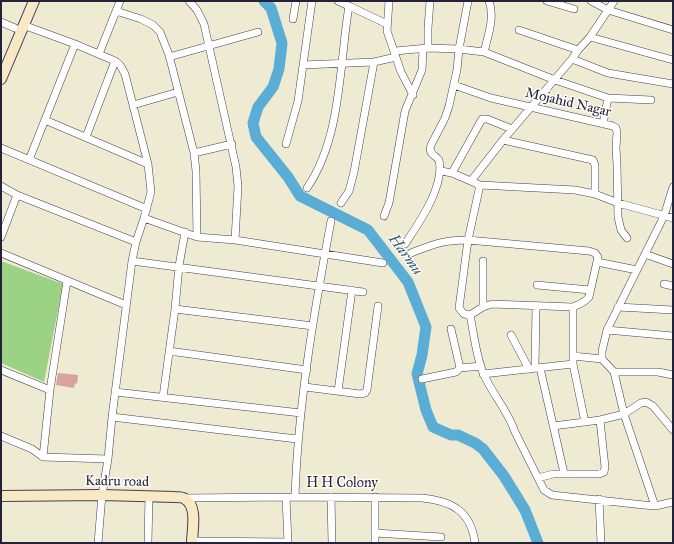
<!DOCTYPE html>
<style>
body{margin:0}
#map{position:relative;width:674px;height:544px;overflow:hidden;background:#efead2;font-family:"IM FELL Great Primer",serif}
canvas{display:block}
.frame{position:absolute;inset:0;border:2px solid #22223b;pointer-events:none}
</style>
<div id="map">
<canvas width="674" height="544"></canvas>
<div class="frame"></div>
</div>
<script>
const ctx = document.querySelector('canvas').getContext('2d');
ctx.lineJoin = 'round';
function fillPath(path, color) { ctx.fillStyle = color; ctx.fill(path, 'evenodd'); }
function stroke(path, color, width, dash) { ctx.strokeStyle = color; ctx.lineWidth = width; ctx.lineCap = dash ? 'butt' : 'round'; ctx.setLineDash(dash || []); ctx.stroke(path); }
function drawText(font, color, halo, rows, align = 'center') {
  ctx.font = font + ' "IM FELL Great Primer",serif'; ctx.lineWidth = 3; ctx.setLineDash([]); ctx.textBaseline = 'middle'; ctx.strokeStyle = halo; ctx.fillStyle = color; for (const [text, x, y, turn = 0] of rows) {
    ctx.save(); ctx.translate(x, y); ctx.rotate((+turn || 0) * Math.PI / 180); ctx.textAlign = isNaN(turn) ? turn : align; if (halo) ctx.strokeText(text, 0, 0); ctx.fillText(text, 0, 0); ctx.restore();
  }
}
fillPath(new Path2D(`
 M1 261 63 284 44 382 1 363Z`), '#9bd284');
stroke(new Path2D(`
 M264 1 271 8 282 43 279 69 273 87 258 107 253 123 256 137 288 177 300 196 368 230 408 282 426 327 422 355 417 374 426 410 433 427 451 435H458L475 443 483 449 504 476 525 510 538 543`), '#5aaed6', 11);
fillPath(new Path2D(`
 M58 373 78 375 77 384 75 383 74 388 56 385Z`), '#d6a3a0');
const street = new Path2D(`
 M189 1 197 10 204 24 236 167 238 186 235 240
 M338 1 349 6
 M389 1 387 31 401 72 413 95
 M547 1 574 9
 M591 1 608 10 673 30
 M116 11 141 19 153 25 160 32 169 55 194 153 196 171 197 237
 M293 19 296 1
 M1 22 15 28
 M23 25 75 44 115 61 120 65 125 74 148 164 151 192 144 218 136 242 132 261 112 417 108 459 102 495 98 543
 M519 30 578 50
 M590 37 673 60
 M428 48V28L430 1
 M395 51 428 48 459 49 484 52 555 80 608 98 651 100
 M484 52C488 36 495 17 489 1
 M99 54 120 1
 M169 57 258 32
 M572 59 608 73 673 84
 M303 65 374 62 396 57
 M454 85 491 98 613 126 616 128 617 133 616 148 617 164 618 217 621 230 627 238
 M133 105 178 92
 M45 120 148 164
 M603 124 608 98
 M86 137 115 61
 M286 144 298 101 312 1
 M1 148 147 209
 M194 153 232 144
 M29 160 75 44
 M441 171 452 173 480 185 575 190 595 194 618 203 673 218
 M452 173 482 119H487L512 129
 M471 181 503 140
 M480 185 468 240 459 308 464 314 470 315C474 334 476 357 484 375 493 395 508 411 515 432L544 490 552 495 644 505 655 506 673 502
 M1 186 17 195 1 237
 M307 188C342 137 339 65 349 6L387 24
 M595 194V165L593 160 503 140 572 59 578 50 590 37 614 1
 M17 195 136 242
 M341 203 349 191 354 172 374 62
 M384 216 389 203 405 111 422 70 423 49
 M144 218 197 237 235 240 383 263
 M405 244C419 223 445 186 439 160 434 154 428 154 431 145L445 118 449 106 457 70 459 49 468 1
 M1 253 126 305
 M411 253C434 244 443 240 468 240L589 251 595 253 598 257 589 297C584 303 580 304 573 307L492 304 483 307 470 315
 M645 254 673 264
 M132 261 363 292
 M483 261V307
 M597 262 637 270
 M664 284 673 286
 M537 285 590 290
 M573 307V364L585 422
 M618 307 673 310
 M175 309 313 326
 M451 329 460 368
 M607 330 673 336
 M511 335 529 369
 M169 351 307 370
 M573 356 602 359
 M535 368 536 306
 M540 368 564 473
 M1 370 50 390
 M614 372H658L673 375
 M483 374 573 364
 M422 379 456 372 460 368 481 366
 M305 387 360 394 365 393 367 390 378 306
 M338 391 352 290
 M115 392 301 413
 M163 397 175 309 179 266 185 232
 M112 417 297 439
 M600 420 624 414 641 403 646 402 653 406 673 430
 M1 436 32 449 43 457 108 459
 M43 457 50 390 67 281
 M538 478 553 474H599L604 472 605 467 600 420 553 426
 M286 497 288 543
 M295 497C298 405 314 312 331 221
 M331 497 332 543
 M185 498 286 497 422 498C452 501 471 511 475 543
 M599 499 601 543
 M655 506 624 414 614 372 602 359V351L607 330 664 216 673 187
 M375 533 441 537
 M192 541 287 542
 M148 543 149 496
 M375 543V497`);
const secondary = new Path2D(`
 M1 79 34 1
 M1 496 102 495 175 497C178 497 183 497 185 499 198 506 192 531 192 543`);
stroke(street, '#414052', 8);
stroke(secondary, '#414052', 12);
stroke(street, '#fff', 7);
stroke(secondary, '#f8e8c3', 10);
drawText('14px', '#22223b', '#fdfcf7', [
 ["Mojahid Nagar",568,103,13],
 ["Kadru road",117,482,1],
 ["H H Colony",342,484]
]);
drawText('italic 15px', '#385a79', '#fdfcf7', [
 ["Harmu",405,255,54]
]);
</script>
